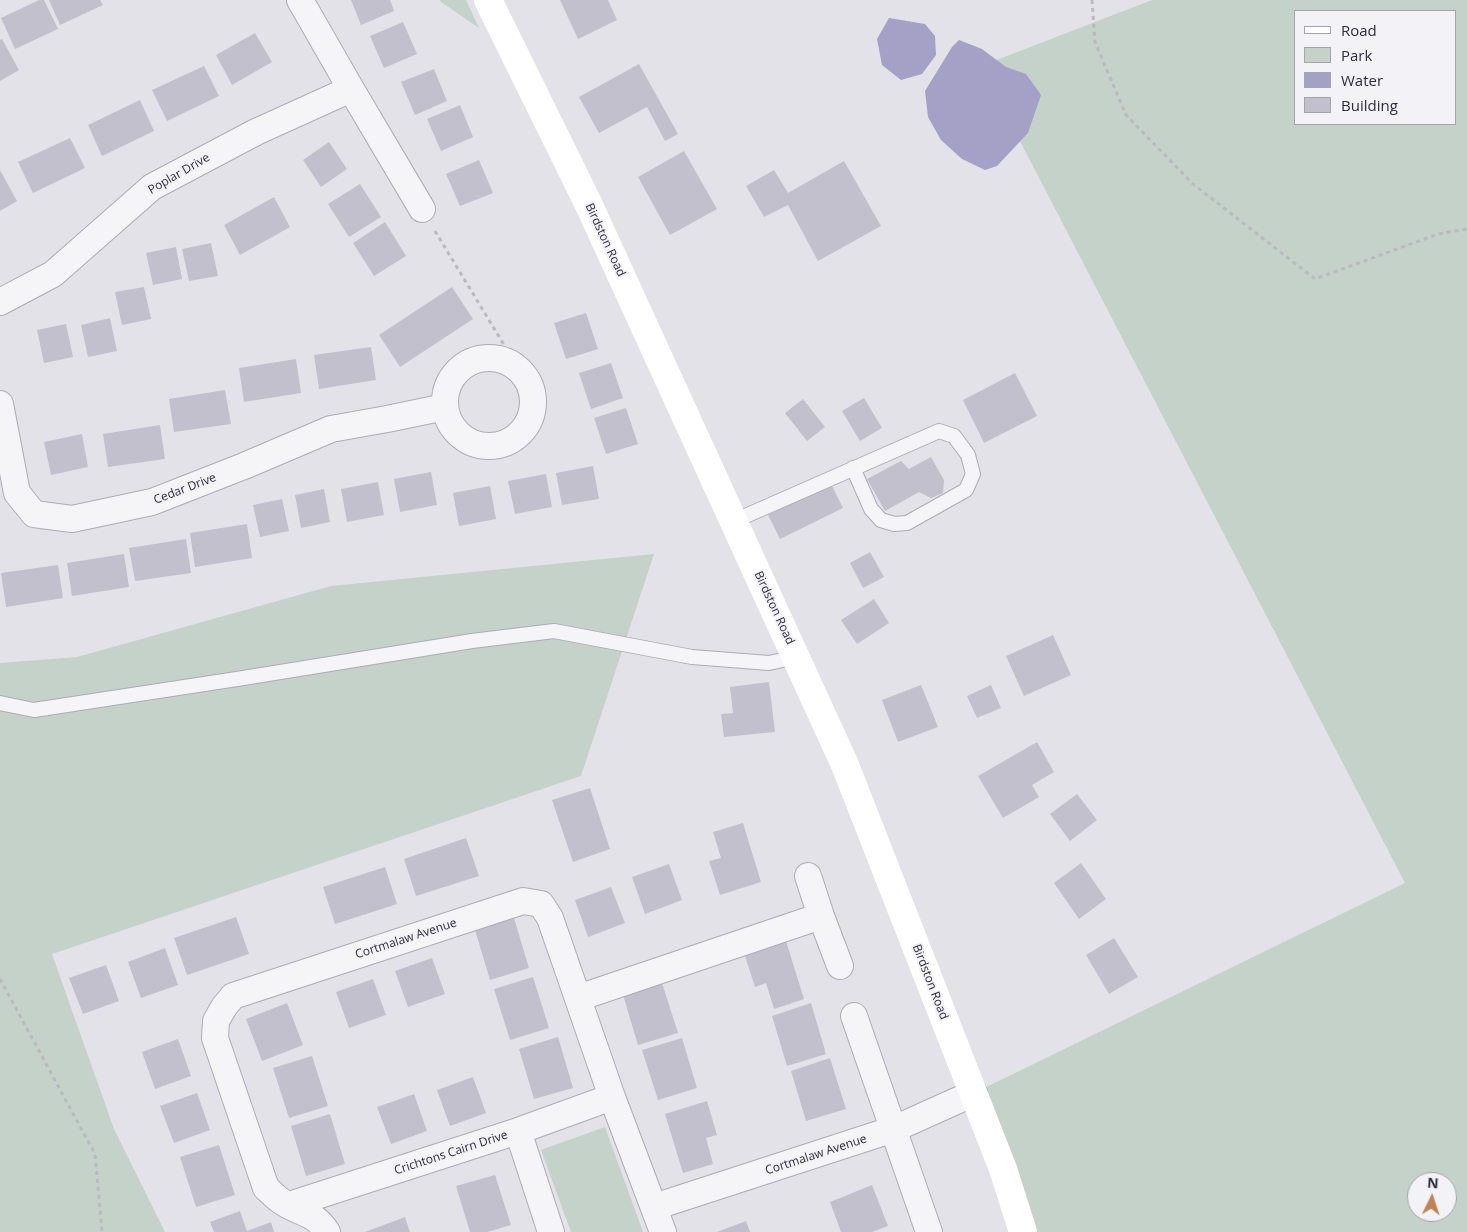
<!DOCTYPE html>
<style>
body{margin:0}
#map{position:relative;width:1467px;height:1232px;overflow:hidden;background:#e3e2e9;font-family:"Open Sans",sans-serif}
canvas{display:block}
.legend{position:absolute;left:1294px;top:10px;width:162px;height:115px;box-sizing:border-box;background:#f2f2f7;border:1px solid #a4a3ae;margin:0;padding:6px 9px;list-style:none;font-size:15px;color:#302c40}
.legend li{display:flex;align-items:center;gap:10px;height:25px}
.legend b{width:25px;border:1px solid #a4a3ae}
.north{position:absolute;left:1407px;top:1172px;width:50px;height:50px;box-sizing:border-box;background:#f2f2f7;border:1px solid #a4a3ae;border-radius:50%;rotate:4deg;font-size:14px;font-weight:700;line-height:20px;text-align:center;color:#302c40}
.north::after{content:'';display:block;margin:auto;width:18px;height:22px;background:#c38252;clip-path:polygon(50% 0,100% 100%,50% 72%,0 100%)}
</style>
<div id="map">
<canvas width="1467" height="1232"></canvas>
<ul class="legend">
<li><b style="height:6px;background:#fff"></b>Road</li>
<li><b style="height:14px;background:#c4d2c9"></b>Park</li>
<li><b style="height:14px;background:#a4a0c6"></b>Water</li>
<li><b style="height:14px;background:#c2c0cc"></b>Building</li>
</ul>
<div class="north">N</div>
</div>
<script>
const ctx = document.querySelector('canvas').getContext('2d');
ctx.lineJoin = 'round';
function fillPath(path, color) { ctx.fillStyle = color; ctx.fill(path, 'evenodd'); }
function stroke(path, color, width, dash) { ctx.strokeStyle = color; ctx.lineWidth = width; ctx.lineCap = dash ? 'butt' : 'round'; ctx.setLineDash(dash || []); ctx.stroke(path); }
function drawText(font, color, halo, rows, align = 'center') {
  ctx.font = font + ' "Open Sans",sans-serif'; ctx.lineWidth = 4; ctx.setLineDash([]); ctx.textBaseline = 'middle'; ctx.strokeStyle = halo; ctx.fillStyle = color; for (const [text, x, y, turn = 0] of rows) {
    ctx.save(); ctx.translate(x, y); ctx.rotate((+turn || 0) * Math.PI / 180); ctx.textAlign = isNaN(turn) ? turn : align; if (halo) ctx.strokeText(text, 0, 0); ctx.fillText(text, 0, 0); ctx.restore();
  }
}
fillPath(new Path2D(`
 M440 0H466L479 28 441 2Z
 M1152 0H1467V1232H1020L974 1093 1405 883 981 66ZM1296 11H1456V124H1296ZM1417 1182H1447V1212H1417Z
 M654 554 581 776 52 954 114 1129 165 1232H0V663L77 657 331 586Z
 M605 1127 643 1232H571L541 1150Z`), '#c4d2c9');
fillPath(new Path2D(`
 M889 18 925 24 935 36 936 55 922 74 901 80 882 65 877 39Z
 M959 40 982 49 1006 67 1026 74 1041 95 1028 133 997 166 985 170 962 159 941 140 928 117 925 91 952 47Z`), '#a4a0c6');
fillPath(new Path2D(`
 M39 0H44L58 29 15 49 1 18Z
 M49 0H100L103 5 60 25Z
 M351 0H390L394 11 361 25Z
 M560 0H608L617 20 578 39Z
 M403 22 417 54 384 68 370 36Z
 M255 33 272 62 232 85 216 55Z
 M2 39 19 70 0 81V40Z
 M639 64 678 134 665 141 647 107 599 133 579 97Z
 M204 66 219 96 167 121 152 90Z
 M434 69 447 101 415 115 401 82Z
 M140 100 154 131 102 156 88 125Z
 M460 105 473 137 441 151 427 119Z
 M70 138 85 168 33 193 18 162Z
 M329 142 347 169 321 187 303 160Z
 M684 151 717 209 670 235 638 177Z
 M479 160 493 193 460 206 446 174Z
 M844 161 881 226 818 261 788 205 764 217 746 186 774 170 788 193Z
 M0 170 17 201 0 211Z
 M360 184 381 217 349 237 328 204Z
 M274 197 290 227 240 255 224 225Z
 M385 222 406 256 374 276 353 243Z
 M211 243 218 276 189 281 182 249Z
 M176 247 182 279 153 285 146 253Z
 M144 287 151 319 122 325 115 292Z
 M452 287 473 319 400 367 379 335Z
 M586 313 598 349 566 359 554 323Z
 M110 318 117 351 88 357 81 325Z
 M66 324 73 357 44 363 37 330Z
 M371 347 376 380 319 389 314 355Z
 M296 359 301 393 244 402 239 368Z
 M611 363 623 398 591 409 579 373Z
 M1015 373 1037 416 984 443 963 400Z
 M225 390 231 424 174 432 169 399Z
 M864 398 882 428 860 441 842 411Z
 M803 399 825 427 807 441 785 413Z
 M626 408 638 444 606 454 594 418Z
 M160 425 165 459 108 467 103 434Z
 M82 434 88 467 51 475 44 442Z
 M931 457 944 480 943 493 931 498 919 492 885 511 867 479 901 461 909 469Z
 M593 466 599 499 562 505 556 473Z
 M431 472 437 505 400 512 394 479Z
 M546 474 552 507 515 514 508 481Z
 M378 482 384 515 347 522 341 489Z
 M831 484 843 508 780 539 768 515Z
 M490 486 496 519 459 526 453 493Z
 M324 489 330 522 301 528 295 495Z
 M282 499 289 531 260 537 253 505Z
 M247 524 252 558 195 567 190 533Z
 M186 539 191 573 135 581 129 548Z
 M870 552 884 577 863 588 850 563Z
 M124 554 129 587 72 596 67 563Z
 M58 565 63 598 6 607 1 573Z
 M874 599 889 623 857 644 841 620Z
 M1053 635 1071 675 1024 696 1006 656Z
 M769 682 775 732 724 737 721 714 733 713 730 687Z
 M921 685 938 727 898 742 882 700Z
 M991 685 1001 708 977 718 967 696Z
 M1037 742 1054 772 1032 785 1039 797 1003 818 978 776Z
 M590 788 610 849 573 862 552 800Z
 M1077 794 1097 820 1070 841 1050 814Z
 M743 823 761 882 720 895 709 861 721 858 713 832Z
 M466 838 479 876 416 896 404 859Z
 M1081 863 1106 899 1079 919 1054 883Z
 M669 864 682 900 645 914 632 877Z
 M385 867 397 904 335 924 323 887Z
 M611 887 625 923 588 937 575 900Z
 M236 917 249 954 187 975 174 938Z
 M514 918 529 968 490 980 475 930Z
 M1114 938 1138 977 1109 994 1086 955Z
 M786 941 804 999 774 1009 766 983 755 987 744 953Z
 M165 948 178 985 141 998 128 962Z
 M432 958 445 994 408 1007 395 971Z
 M106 965 119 1001 83 1014 69 978Z
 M533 977 549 1028 510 1040 494 989Z
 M373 979 386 1015 349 1028 336 992Z
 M662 983 678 1033 638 1045 623 995Z
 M287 1003 303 1045 262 1061 246 1019Z
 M811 1003 826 1054 787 1066 772 1016Z
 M558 1037 573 1088 534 1099 519 1049Z
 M682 1038 697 1088 658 1100 642 1050Z
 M178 1039 191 1076 155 1089 142 1052Z
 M312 1056 328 1106 289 1118 273 1068Z
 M830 1058 846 1109 806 1121 791 1071Z
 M473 1077 486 1113 450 1126 437 1090Z
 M197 1093 210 1130 174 1143 160 1106Z
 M414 1094 427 1131 391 1144 377 1107Z
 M707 1101 717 1135 706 1138 713 1164 683 1173 665 1114Z
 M330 1114 345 1164 306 1176 291 1126Z
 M219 1145 235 1195 196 1207 180 1157Z
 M495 1175 511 1225 487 1232H470L456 1186Z
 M872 1185 888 1226 872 1232H841L830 1202Z
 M240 1211 247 1231 271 1222 274 1232H214L210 1222Z
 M405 1217 410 1232H365Z
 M746 1221 750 1232H717Z`), '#c2c0cc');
const service = new Path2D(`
 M734 521 939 431 954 436 968 455 973 474 966 490 907 523 894 524 881 520 871 509 853 468
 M0 703 34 710 237 679 472 641 554 631 692 657 769 663 796 657`);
const minor = new Path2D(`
 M300 0 351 89 422 209
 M0 302 53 274 152 187 256 132 351 89
 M445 402a44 44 0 1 1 88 0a44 44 0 1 1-88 0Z
 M0 404 17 493 34 514 72 519 152 502 244 466 331 429 387 419 445 407
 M808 876 821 916 840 966
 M578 998 821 916
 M854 1016 929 1232
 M518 1131 551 1232
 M289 1205 518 1131 612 1097
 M654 1207 894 1129 974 1093
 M327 1232C314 1211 299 1214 281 1201 276 1198 271 1192 266 1188L215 1038 216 1021 224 1007 233 996 523 901 541 904 550 918 612 1097 663 1232`);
stroke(service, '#adabb6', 16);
stroke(minor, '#adabb6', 28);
stroke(new Path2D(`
 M1092 0 1095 42 1126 115 1193 184 1315 279 1438 234 1467 229
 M435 231 518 368
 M0 979 95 1154 102 1232`), '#bab9c1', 3, [4, 4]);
stroke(service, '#f5f5f8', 14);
stroke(minor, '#f5f5f8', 26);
stroke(new Path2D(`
 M488 0 588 203 845 765 1003 1169 1023 1232`), '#fff', 28);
drawText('12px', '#302c40', '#f2f2f7', [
 ["Poplar Drive",179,174,-30],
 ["Birdston Road",605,240,65],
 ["Cedar Drive",185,489,-21],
 ["Birdston Road",774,608,65],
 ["Cortmalaw Avenue",406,939,-18],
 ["Birdston Road",930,982,69],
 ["Crichtons Cairn Drive",451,1153,-18],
 ["Cortmalaw Avenue",816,1155,-18]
]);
</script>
